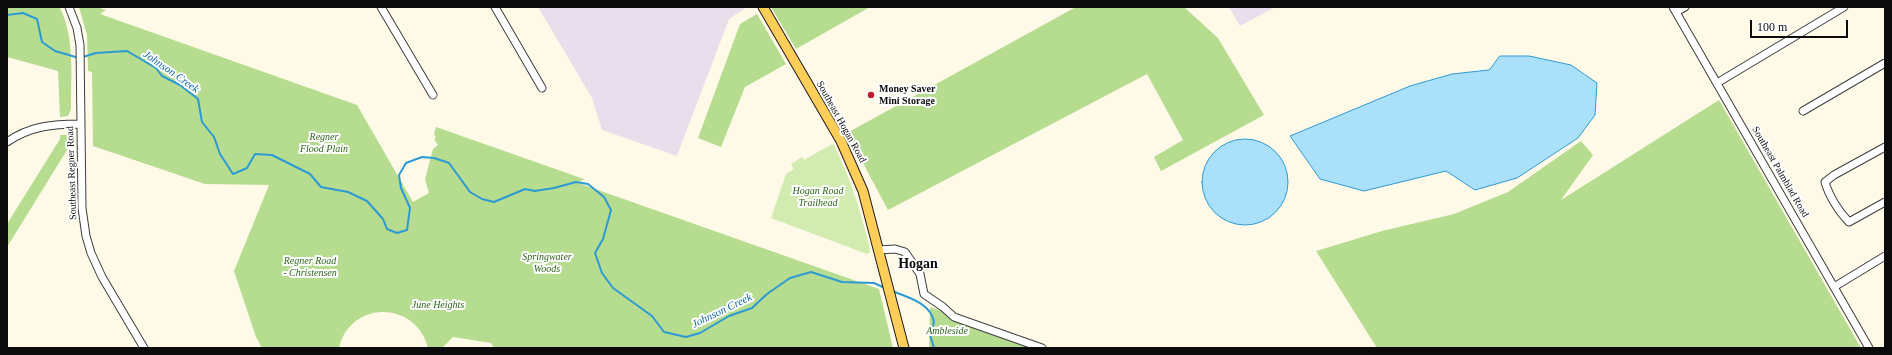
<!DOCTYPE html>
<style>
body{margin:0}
#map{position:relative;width:1892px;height:355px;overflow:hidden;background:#fff9e8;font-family:"Times New Roman",serif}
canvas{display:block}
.frame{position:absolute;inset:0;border:8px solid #0b0b0b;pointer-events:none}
.scale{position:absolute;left:1750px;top:20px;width:98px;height:18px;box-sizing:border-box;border:2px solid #0b0b0b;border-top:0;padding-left:5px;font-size:12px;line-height:14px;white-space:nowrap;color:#0b0b0b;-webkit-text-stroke:3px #fff;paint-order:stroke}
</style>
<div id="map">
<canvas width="1892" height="355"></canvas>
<div class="frame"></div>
<div class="scale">100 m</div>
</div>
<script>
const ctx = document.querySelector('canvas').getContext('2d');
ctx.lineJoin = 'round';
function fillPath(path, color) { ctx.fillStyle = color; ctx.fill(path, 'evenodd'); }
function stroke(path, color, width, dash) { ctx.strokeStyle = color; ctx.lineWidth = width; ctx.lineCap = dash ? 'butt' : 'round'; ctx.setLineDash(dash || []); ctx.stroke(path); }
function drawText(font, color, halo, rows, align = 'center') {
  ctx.font = font + ' "Times New Roman",serif'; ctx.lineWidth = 4; ctx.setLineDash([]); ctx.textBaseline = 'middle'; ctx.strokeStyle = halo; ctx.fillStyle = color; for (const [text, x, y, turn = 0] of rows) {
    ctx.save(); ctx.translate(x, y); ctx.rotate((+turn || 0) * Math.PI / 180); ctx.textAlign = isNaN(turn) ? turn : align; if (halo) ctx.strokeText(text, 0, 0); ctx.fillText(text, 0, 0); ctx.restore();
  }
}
fillPath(new Path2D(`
 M538 7H747L729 19 677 156 602 130 592 98Z
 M1229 7H1275L1240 26Z`), '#e9deeb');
fillPath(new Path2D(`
 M832 144 834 145C851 179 861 213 870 249V252L867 254 771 218 786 174 794 169 791 164 802 157 804 160Z`), '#d2ebb1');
fillPath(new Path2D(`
 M7 7 60 8C75 38 71 76 71 109L68 116 60 117 58 71 7 57Z
 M79 7H97L106 10 100 14 357 105 413 202 429 193 425 179 433 149 438 145 434 139 436 138 434 134 436 127 584 179 578 183 581 184 879 289 893 348H494L491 343 453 337 442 348H428C416 300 350 300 339 348H262L256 337 234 271 269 185 205 184 93 146 92 72 88 71 87 35Z
 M771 7H870L796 49Z
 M1076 7H1184L1218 38 1264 115 1161 171 1154 157 1183 140 1147 74 888 210 847 133Z
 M757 14 786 64 745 87 721 147 698 138 740 24Z
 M1719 100 1861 348H1377L1316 251 1382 231 1454 214 1508 192 1581 141 1593 155 1561 200Z
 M60 135H68L72 142 7 247V224L60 139Z
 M930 307 1045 348H929Z`), '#b6dc8f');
const water = new Path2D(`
 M1500 56H1529L1571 65 1597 83 1595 115 1578 138 1517 178 1475 190 1446 171 1364 191 1320 179 1290 136 1410 86 1452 74 1489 70Z
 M1202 182a43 43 0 1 1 86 0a43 43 0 1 1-86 0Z`);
fillPath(water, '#aae0f9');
stroke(water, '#2d9ad4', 1);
stroke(new Path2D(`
 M7 15 23 13 37 19 42 42 55 51 79 58
 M83 57 96 53 127 51 156 68 162 76 180 85 198 99 202 122 214 137 220 154 233 174 247 168 255 154 272 155 310 174 321 187 348 192 367 201 383 219 387 229 397 233 407 230 410 208 401 188 399 175 406 163 422 157 434 158 449 163 470 192 482 199 494 202 525 189 535 191 554 188 576 182 588 184 604 197 611 210 603 239 595 253 602 273 613 288 652 316 664 332 686 337 700 333 729 316 752 308 767 294 790 278 811 272 842 282 874 283 885 288
 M892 291C907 297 931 303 934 322L930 335 934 348`), '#2d9ad4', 2);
const minor = new Path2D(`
 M69 7 77 28 80 45 82 208 86 236 91 253 102 277 144 348
 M381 7 433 95
 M495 7 542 88
 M1673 7 1869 348
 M1676 12 1685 7
 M1717 83 1844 7
 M1803 111 1885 63
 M7 142C30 126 53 124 80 124
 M1885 147 1834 175 1825 182C1829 196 1839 212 1849 222L1885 202
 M878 250 895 249 905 252 920 274 924 294 943 307 954 317 1042 348
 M1834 287 1885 256`);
const major = new Path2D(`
 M763 7 841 141 863 191 904 348`);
stroke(minor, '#3e3e3e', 9);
stroke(major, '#1c1c1c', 11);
stroke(minor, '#fff', 7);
stroke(major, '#ffce58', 9);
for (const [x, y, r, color] of [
 [871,95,4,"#c11c2d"]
]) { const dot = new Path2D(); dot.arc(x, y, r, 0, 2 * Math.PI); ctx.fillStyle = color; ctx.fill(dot); stroke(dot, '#fff', 1.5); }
drawText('bold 10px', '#0b0b0b', '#fff', [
 ["Money Saver",879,89],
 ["Mini Storage",879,101]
], 'left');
drawText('10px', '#0b0b0b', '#fff', [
 ["Southeast Hogan Road",841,122,61],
 ["Southeast Palmblad Road",1780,172,60],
 ["Southeast Regner Road",72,173,-92]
]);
drawText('italic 10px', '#2c6519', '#fff', [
 ["Regner",324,137],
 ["Flood Plain",324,149],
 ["Hogan Road",818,191],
 ["Trailhead",818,203],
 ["Springwater",547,257],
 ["Woods",547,269],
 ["Regner Road",310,261],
 ["- Christensen",310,273],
 ["June Heights",438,305],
 ["Ambleside",947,331]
]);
drawText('italic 11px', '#0f69a2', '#fff', [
 ["Johnson Creek",171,72,35],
 ["Johnson Creek",722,311,-26]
]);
drawText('bold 14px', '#0b0b0b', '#fff', [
 ["Hogan",918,264]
]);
</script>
